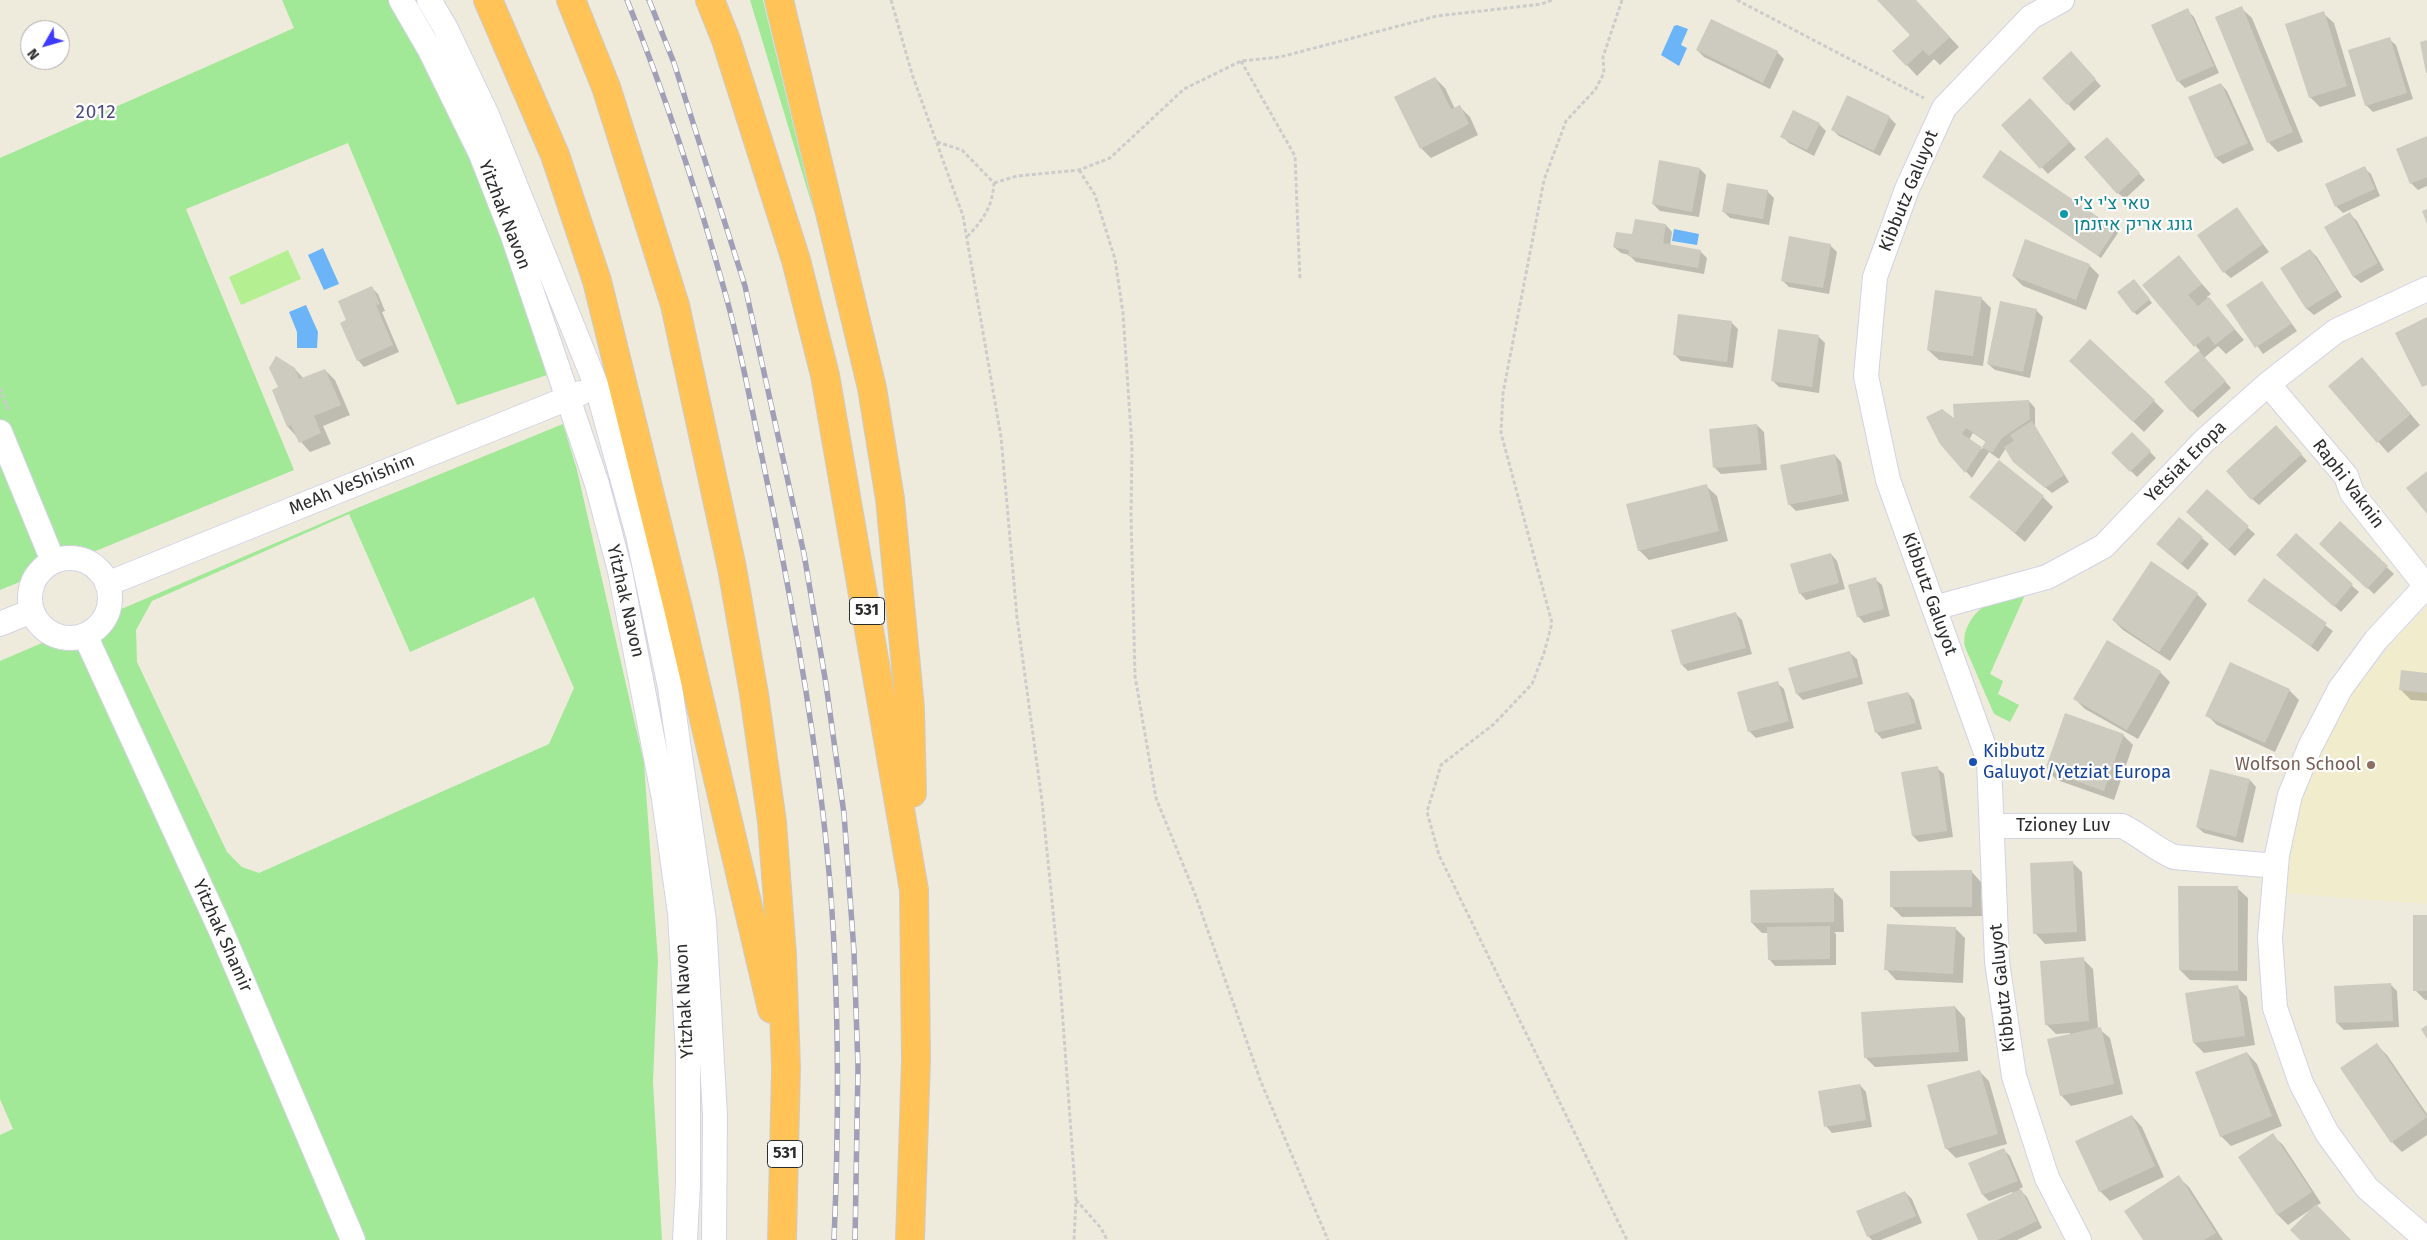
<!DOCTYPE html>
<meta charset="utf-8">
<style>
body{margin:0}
#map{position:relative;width:2427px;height:1240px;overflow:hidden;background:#eeebdd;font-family:"Fira Sans",sans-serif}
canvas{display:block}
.north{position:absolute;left:20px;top:20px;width:50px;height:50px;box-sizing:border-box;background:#fff;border:1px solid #ababab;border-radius:50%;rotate:232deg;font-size:14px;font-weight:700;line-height:20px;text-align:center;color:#2c2c2c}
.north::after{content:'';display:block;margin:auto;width:18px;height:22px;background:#3e3aff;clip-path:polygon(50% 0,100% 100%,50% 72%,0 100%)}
</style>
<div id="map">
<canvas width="2427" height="1240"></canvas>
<div class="north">N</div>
</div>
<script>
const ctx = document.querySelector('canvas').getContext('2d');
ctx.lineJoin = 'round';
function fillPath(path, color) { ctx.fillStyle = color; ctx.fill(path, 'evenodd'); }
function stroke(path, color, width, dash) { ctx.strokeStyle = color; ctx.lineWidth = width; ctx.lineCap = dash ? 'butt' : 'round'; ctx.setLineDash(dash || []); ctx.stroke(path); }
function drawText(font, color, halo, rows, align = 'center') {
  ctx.font = font + ' "Fira Sans",Heebo,sans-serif'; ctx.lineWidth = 4.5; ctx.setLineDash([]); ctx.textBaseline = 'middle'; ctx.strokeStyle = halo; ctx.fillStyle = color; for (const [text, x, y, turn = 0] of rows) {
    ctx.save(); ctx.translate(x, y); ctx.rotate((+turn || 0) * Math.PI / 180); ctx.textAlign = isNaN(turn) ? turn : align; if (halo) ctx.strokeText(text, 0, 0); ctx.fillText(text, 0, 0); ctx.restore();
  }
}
fillPath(new Path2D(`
 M2427 608V904L2284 893 2287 851 2302 794 2328 736 2358 685 2401 633Z`), '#f1edcc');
fillPath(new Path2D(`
 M282 0H427L550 374 457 405 348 143 186 209 294 470 0 590V158L294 28Z
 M750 0H763L815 215Z
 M563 424 577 470 644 763 658 961 653 1082 662 1240H0V1135L13 1129 0 1099V661L362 506ZM349 514 410 652 534 597 574 688 549 744 259 873 242 867 227 852 137 662 136 630 152 601Z
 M2025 595 1990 674 2003 681 1998 694 2019 705 2010 722 1994 714 1965 647C1961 628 1976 608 1994 601 2003 598 2015 597 2025 595Z`), '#a1e897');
fillPath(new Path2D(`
 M288 250 301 279 241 305 229 277Z`), '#b4f092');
fillPath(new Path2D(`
 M1677 25 1688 29 1681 45 1687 48 1679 66 1661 55 1674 26Z
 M1674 229 1699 234 1697 245 1672 241Z
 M323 248 339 284 324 290 308 255Z
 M306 305 318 332 317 348H297V332L289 312Z`), '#6ab4f7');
fillPath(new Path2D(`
 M1878 0H1915L1959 47 1940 65 1934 59 1917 76 1894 51 1911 35Z
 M2241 8 2252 18 2303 142 2278 152 2268 142Z
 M2187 10 2194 17 2219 73 2185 88 2178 81Z
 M2323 13 2334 23 2356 96 2320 107 2310 97Z
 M2389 39 2396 45 2413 99 2373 112 2366 105Z
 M1697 50 1777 52 1784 59 1770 89 1704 57Z
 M2077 60 2101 86 2074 111 2068 104Z
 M1435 78 1445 88 1455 109 1460 107 1470 117 1478 135 1431 158 1421 148Z
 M2221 84 2227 91 2254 150 2223 164 2216 158 2189 98Z
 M2037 106 2076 149 2048 174 2002 125Z
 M1889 117 1896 124 1880 156 1839 136 1832 129Z
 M1819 124 1826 131 1814 156 1789 143 1782 136Z
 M2427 138V186L2418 190 2411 183Z
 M2113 145 2145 180 2125 199 2118 193Z
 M2364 168 2371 174 2380 196 2343 213 2336 206Z
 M1700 169 1706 175 1699 217 1660 211 1653 204Z
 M1987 179 2115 230 2118 233 2101 258Z
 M1767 191 1774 198 1769 225 1730 218 1723 211Z
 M2237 209 2269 252 2231 278 2224 272Z
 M2350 214 2357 221 2384 270 2361 283 2354 277 2326 227Z
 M1666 225 1672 232 1670 246 1700 251 1707 258 1704 274 1636 262 1629 255 1621 253 1614 247 1633 236Z
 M1830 245 1837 252 1829 294 1789 287 1783 281Z
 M2310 250 2317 257 2342 297 2314 315 2307 309 2282 268Z
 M2178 257 2211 294 2207 297 2244 340 2226 354 2218 346 2204 358 2231 388 2198 418 2166 382 2200 351 2144 285Z
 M2089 265 2099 275 2086 310 2023 286 2013 276Z
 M2262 282 2297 331 2263 354 2228 305Z
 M2137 283 2152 303 2137 315 2134 312Z
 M372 288 378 294 385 311 382 312 399 352 364 367 358 360 348 321Z
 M1981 298 1991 308 1983 366 1939 360 1928 350Z
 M2036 310 2043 317 2030 378 1995 370 1988 364Z
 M1731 322 1738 329 1733 368 1681 361 1674 354Z
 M1818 336 1825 343 1819 393 1779 387 1773 381Z
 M294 368 304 379 325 370 335 380 350 415 323 426 331 444 310 452 288 427 273 391 279 388Z
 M2372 369 2420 425 2388 453 2330 387Z
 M2081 371 2154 401 2164 411 2144 432Z
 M2029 401 2035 408V426L2069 482 2052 493 2022 468 2006 448 1999 459 1989 452 1972 478 1941 443 1955 421ZM1973 433 1986 442 1982 449 1969 440Z
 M1757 425 1764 432 1767 470 1721 474 1715 468Z
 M2132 434 2156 458 2137 477 2113 453Z
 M2283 434 2307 461 2259 505 2252 499Z
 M1835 455 1841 462 1849 501 1796 511 1789 504Z
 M1706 486 1717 496 1728 541 1649 560 1639 550Z
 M2207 491 2255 534 2235 556 2194 519Z
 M1971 496 2043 497 2053 507 2025 542Z
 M2340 523 2394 574 2374 594 2327 550Z
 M2296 535 2359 592 2341 612 2285 562Z
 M2202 538 2209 544 2188 570 2165 551Z
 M1831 554 1837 561 1845 589 1806 600 1800 593Z
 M1875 579 1882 585 1890 616 1864 623 1858 616Z
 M2264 580 2333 631 2318 652 2249 601Z
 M2197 594 2207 604 2170 661 2123 630 2113 620Z
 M1736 614 1742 620 1752 654 1688 671 1682 665Z
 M1850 653 1857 659 1863 684 1803 700 1797 694Z
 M2160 672 2170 682 2138 739 2085 709 2075 699Z
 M2427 674V701L2411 700 2401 690Z
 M1777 683 1784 689 1794 728 1756 738 1749 731Z
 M2289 690 2299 700 2275 752 2217 725 2207 715Z
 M1908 693 1914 700 1922 729 1882 739 1876 732Z
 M2123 735 2133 745 2114 800 2057 780 2047 770Z
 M1937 768 1944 774 1953 837 1919 842 1913 836Z
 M2250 780 2256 787 2243 843 2204 833 2197 827Z
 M2072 862 2082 872 2086 941 2045 944 2035 933Z
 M1971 871 1981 882 1982 916 1902 917 1892 907Z
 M2237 888 2248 898 2247 981 2190 980 2180 970Z
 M1833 890 1843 900 1844 932H1834L1836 934V965L1775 966 1769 959 1768 933H1762L1752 923Z
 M2427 916V1000H2425L2415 990Z
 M1955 928 1965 938 1963 983 1896 980 1886 969Z
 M2083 959 2093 969 2098 1028 2110 1038 2123 1094 2071 1106 2061 1095 2070 1033 2056 1034 2046 1024Z
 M2390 984 2397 991 2399 1027 2344 1030 2337 1023Z
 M2237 987 2247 997 2255 1045 2204 1053 2194 1043Z
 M1955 1007 1965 1018 1968 1061 1875 1067 1865 1057Z
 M2377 1045 2387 1055 2427 1114V1135L2402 1152 2392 1142Z
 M2247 1053 2257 1064 2282 1126 2231 1146 2221 1136Z
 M1979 1071 1989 1081 2007 1144 1956 1158 1946 1148Z
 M1860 1085 1866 1092 1872 1127 1832 1133 1826 1126Z
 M2132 1116 2142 1127 2164 1177 2110 1201 2100 1191Z
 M2272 1135 2283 1145 2321 1203 2316 1206 2349 1240H2302L2310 1210 2288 1225 2278 1215 2239 1157Z
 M2004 1150 2010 1156 2023 1187 2019 1189 2027 1197 2042 1228 2017 1240H1980L2013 1194 2012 1192 1989 1201 1983 1195 1970 1164Z
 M2178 1177 2189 1187 2223 1240H2145Z
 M1905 1192 1912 1199 1922 1223 1881 1240H1872L1868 1236Z`), '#0003');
fillPath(new Path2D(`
 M1877 0H1916L1950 37 1929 56 1923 50 1906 66 1892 51 1910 35Z
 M2242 6 2293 132 2267 143 2215 17Z
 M2188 8 2214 66 2177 82 2151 25Z
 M2324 11 2347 86 2309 98 2285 24Z
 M1711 19 1778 51 1763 83 1696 50Z
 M2390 37 2407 93 2365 106 2348 50Z
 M2427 40V73H2426L2420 42Z
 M2071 51 2096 79 2067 105 2042 78Z
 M1435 77 1451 109 1460 105 1469 124 1420 149 1394 97Z
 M2221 83 2248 143 2215 158 2188 97Z
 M1847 95 1890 116 1874 151 1831 130Z
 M2030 98 2070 142 2040 169 2001 125Z
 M1793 110 1820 123 1807 150 1780 137Z
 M2427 136V177L2410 184 2396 149Z
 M2107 137 2140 173 2117 194 2084 157Z
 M2000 150 2116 229 2098 256 1982 177Z
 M1659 160 1700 168 1692 212 1652 204Z
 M2365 166 2375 189 2335 207 2325 184Z
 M1727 183 1768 190 1763 219 1722 212Z
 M2237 207 2263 244 2223 273 2197 235Z
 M2427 209V224L2422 211Z
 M2350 212 2378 263 2353 277 2324 227Z
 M1635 219 1666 224 1663 243 1701 250 1698 268 1628 256 1629 250 1613 247 1616 232 1632 234Z
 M1789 236 1831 244 1823 288 1781 281Z
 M2025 239 2090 264 2076 300 2012 276Z
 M2310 249 2337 290 2306 309 2280 268Z
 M2179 255 2202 284 2188 295 2198 306 2209 297 2235 329 2215 345 2208 336 2194 347 2142 285Z
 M2134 279 2150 299 2133 313 2117 292Z
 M2262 281 2291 324 2255 348 2226 305Z
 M372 286 380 304 376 305 393 345 357 361 340 323 346 320 338 301Z
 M1935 290 1982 297 1973 356 1927 350Z
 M2000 301 2037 309 2023 372 1987 364Z
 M1678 314 1732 321 1727 362 1673 355Z
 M2427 317V385L2422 387 2395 333Z
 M1778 329 1819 335 1812 387 1771 381Z
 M2090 339 2155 400 2133 422 2069 361Z
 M2199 351 2226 381 2191 412 2164 382Z
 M276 356 295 368 299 379 325 369 341 405 314 416 321 433 299 443 291 425 287 427 272 390 278 387 269 368Z
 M2362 357 2411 414 2377 443 2328 386Z
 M2029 400 2030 419 2002 438 1992 453 1982 447 1986 441 1966 428 1962 434 1982 447 1965 473 1940 444 1926 417 1942 409 1954 418 1953 404Z
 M2032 421 2064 475 2045 488 2013 462 2004 447 2014 441 2010 435Z
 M1757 424 1761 464 1713 468 1709 429Z
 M2276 425 2302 454 2251 500 2226 471Z
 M2132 432 2151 451 2130 472 2111 453Z
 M1835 454 1843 494 1788 505 1780 465Z
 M1999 460 2044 496 2015 533 1969 497Z
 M2427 471V514L2406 488Z
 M1707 484 1719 531 1638 551 1626 504Z
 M2207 489 2249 526 2228 550 2186 512Z
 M2179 517 2203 537 2181 564 2156 544Z
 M2340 521 2388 566 2367 589 2319 544Z
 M2296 533 2353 584 2334 607 2276 555Z
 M1831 553 1839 583 1799 594 1790 564Z
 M2151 561 2198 593 2159 652 2112 620Z
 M1876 577 1884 609 1857 617 1848 585Z
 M2264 578 2327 623 2311 646 2247 601Z
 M1736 612 1746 648 1681 665 1671 630Z
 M2107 640 2161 671 2127 730 2073 699Z
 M1850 651 1858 677 1796 694 1788 668Z
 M2230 662 2290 689 2265 743 2205 716Z
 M2401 670 2427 673V693L2399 690Z
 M1778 681 1789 721 1748 732 1737 692Z
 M1908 692 1916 723 1875 733 1867 702Z
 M2065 713 2124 734 2104 791 2045 770Z
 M1938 766 1947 831 1912 836 1901 772Z
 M2210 769 2250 779 2236 837 2196 827Z
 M2073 861 2077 932 2033 934 2030 863Z
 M1972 870V907H1890V871Z
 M2178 886H2238V971L2179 970Z
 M1834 888V922L1751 923 1750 890Z
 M2413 915H2427V991H2413Z
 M1887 924 1956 927 1953 974 1884 970Z
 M1830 926V959L1768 960 1767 927Z
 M2084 957 2089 1021 2045 1025 2040 961Z
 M2391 983 2393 1021 2336 1023 2334 986Z
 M2238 985 2245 1036 2193 1043 2185 993Z
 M1955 1006 1959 1052 1864 1058 1861 1012Z
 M2427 1025V1039L2421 1029Z
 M2101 1027 2114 1084 2060 1096 2047 1039Z
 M2377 1043 2427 1117 2391 1143 2340 1068Z
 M2247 1052 2272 1116 2220 1137 2195 1072Z
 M1980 1070 1998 1134 1945 1149 1927 1085Z
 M1860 1084 1866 1120 1824 1127 1818 1091Z
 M2132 1115 2155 1166 2099 1192 2075 1141Z
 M2273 1133 2312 1192 2277 1215 2238 1157Z
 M2004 1148 2018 1181 1982 1195 1968 1163Z
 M2179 1175 2216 1233 2204 1240H2143L2124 1211Z
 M2021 1189 2037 1221 1997 1240H1978L1966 1214Z
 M1905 1191 1916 1216 1867 1237 1856 1211Z
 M2316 1204 2351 1240H2300L2290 1230Z`), '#cdcac0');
const minor = new Path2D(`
 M401 0 430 50 481 154 512 233 597 484 620 571 664 799 680 913 688 1054V1184L685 1240
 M429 0 445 27 487 115 597 387 638 535 670 687 704 921 715 1115 714 1240
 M2062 0 2031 17 1944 108 1907 189 1875 277 1866 376 1888 480 1989 761 1997 962 2014 1076 2047 1178 2079 1240
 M2268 384 2346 476 2352 493 2426 586
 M0 432 53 561
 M30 598a40 40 0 1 1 80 0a40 40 0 1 1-80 0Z
 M107 584 581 393
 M1934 608 2047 577 2104 546 2204 441 2268 384 2336 331 2427 289
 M0 624 32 611
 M85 635 222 933 353 1240
 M1992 826H2122C2141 835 2155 849 2174 857L2276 866
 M2427 1240 2367 1188 2327 1133 2301 1083 2275 1008 2270 938 2277 855 2290 795 2310 747 2340 689 2376 640 2427 585`);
const motorway = new Path2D(`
 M488 0 555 155 597 281 678 608 772 1009
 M571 0 606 87 675 305 732 568 754 694 772 822 782 955 786 1068 782 1240
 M710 0 726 40 796 260 825 375 914 890 916 1060 910 1240
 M779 0 872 388 890 499 910 708 912 793`);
stroke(minor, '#d3d2e5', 26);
stroke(motorway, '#ccc', 30);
stroke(new Path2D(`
 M891 0 912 74 963 216 1001 437 1017 617 1042 801 1060 981 1076 1200 1074 1240
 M1622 0 1603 57 1604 73 1595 90 1566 121 1544 180 1503 393 1501 433 1552 623 1544 653 1532 684 1494 724 1441 765 1427 812 1439 855 1627 1240
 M1737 0 1924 98
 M1241 61 1295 156 1300 280
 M937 142 962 150 994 183C992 208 984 218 968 236
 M1079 170 1095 195 1115 259 1123 313 1132 447 1131 515 1135 676 1156 798 1195 894 1261 1082 1328 1240
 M994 183 1017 176 1079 170 1110 158 1184 89 1241 61 1280 57 1437 16 1542 4 1552 0
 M0 388 9 411
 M1076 1200 1101 1228 1107 1240`), '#ccc', 3, [4, 2.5]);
stroke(minor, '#fff', 24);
stroke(motorway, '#ffc358', 28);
const rail = new Path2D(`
 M627 0C665 94 697 192 724 289 740 344 750 401 762 457 787 575 809 694 823 814 840 955 840 1099 834 1240
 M649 0 674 63 745 286 804 554 826 684 844 814 854 952 858 1067 855 1240`);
stroke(rail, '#a19fb7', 5.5);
stroke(rail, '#fff', 4, [11]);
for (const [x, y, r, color] of [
 [2064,214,5,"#0f9aa8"],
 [1973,762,5,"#1a4fb4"],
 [2371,765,5,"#8d6e63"]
]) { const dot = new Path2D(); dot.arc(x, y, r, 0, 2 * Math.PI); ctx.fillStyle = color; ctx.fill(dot); stroke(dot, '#fff', 2); }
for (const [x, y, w] of [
 [867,611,35],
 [785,1154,35]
]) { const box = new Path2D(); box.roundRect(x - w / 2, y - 13.5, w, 27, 4); ctx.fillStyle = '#fff'; ctx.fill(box); stroke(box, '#2c2c2c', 1); }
drawText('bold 16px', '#2c2c2c', null, [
 ["531",867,611],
 ["531",785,1154]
]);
drawText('18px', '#2c2c2c', '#fff', [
 ["Kibbutz Galuyot",1909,191,-68],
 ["Yitzhak Navon",504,215,69],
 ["Yetsiat Eropa",2186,462,-45],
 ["Raphi Vaknin",2348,484,53],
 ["MeAh VeShishim",352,485,-22],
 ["Kibbutz Galuyot",1929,594,70],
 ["Yitzhak Navon",625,601,77],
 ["Tzioney Luv",2063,826],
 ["Yitzhak Shamir",222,936,66],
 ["Kibbutz Galuyot",2003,988,-96],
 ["Yitzhak Navon",685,1001,-93]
]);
drawText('18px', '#0d838f', '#fff', [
 ["טאי צ'י צ'י",2074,204],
 ["גונג אריק איזנמן",2074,225]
], 'left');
drawText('18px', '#164399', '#fff', [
 ["Kibbutz",1983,752],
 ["Galuyot/Yetziat Europa",1983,773]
], 'left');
drawText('18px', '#785e54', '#fff', [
 ["Wolfson School",2361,765]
], 'right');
ctx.letterSpacing = '1px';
drawText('19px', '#4a4980', '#fff', [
 ["2012",96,113]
]);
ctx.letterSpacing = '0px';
</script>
